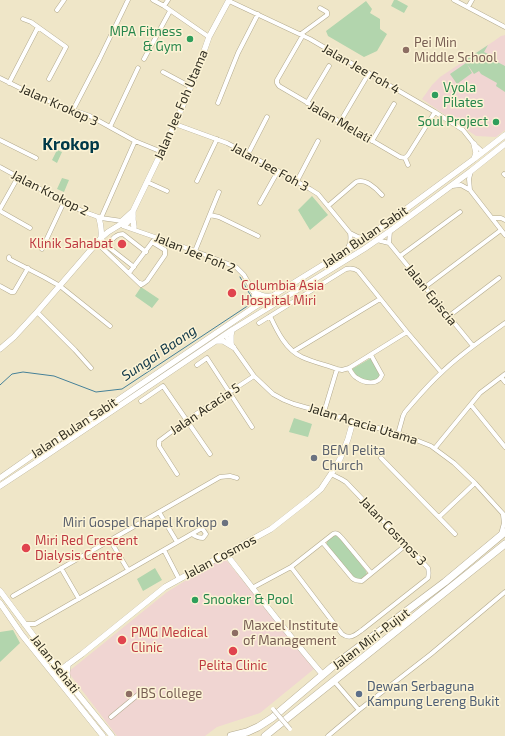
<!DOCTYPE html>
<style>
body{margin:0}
canvas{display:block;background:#efe6c8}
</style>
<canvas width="505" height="736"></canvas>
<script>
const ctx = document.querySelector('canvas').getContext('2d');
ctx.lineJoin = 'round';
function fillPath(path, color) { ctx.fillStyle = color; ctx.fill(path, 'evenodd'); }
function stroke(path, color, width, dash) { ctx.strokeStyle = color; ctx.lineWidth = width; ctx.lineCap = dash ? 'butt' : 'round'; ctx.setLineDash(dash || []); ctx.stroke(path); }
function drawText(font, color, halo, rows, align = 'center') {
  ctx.font = font + ' "Exo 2",sans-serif'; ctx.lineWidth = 3; ctx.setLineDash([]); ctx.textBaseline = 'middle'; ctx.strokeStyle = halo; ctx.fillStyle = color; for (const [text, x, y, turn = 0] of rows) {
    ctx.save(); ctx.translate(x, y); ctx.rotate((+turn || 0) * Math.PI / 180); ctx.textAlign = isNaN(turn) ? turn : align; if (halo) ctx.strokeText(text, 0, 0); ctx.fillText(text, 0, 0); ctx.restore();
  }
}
fillPath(new Path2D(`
 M505 35V130L496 137 476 136 422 99 432 85 440 77 494 41 501 36Z
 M221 559 227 561 314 669 260 713 217 727 205 736H117L68 672 167 592Z`), '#f0d5d2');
fillPath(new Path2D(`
 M394 0H397L408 6 404 13 391 6Z
 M366 1 372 9 370 13 380 19V29L387 34 377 51 364 57 328 36 326 31Z
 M488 45 484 52 488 54 486 56 505 66V92L496 86 497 83 481 74 479 71 474 74 467 64 472 73 457 84 450 74 466 63 464 61Z
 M57 150 62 152 57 163 52 160Z
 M62 178 69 180 64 192 57 189Z
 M312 196 328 215 310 230 298 210Z
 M141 287 159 299 152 308 135 296Z
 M371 358 381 377 375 381 370 382 357 377 352 369Z
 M294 418 312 424 308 437 289 432Z
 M335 535 339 536 341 538 366 571 367 574 360 580H356L327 545C326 540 330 538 335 535Z
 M155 568 162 580 143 591 137 579Z
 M13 630 20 643 0 662V632Z`), '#b2d5ad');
stroke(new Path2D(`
 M0 385 12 374 23 372 54 376 96 392 122 389 249 305 252 298 240 277`), '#458098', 1);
const street = new Path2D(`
 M153 0 164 6 209 37
 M454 0 505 27
 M229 1 310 39 435 112 463 130 474 144 483 152
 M164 6 168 0
 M468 7 472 0
 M57 10 64 0
 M23 19 31 22 38 27
 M301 34 327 15V12L320 8
 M303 35 277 80V83L279 86 400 157 405 158 408 155 435 112
 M144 59 170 11
 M163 72 191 87
 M0 78 36 96 56 104 90 116 135 141 162 152
 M9 83 38 27 66 47 49 79
 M218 103 238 53 258 14
 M307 103 329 66
 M73 110 100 58 128 0
 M340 122 369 73
 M175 124 227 143 248 154 310 189 318 194 350 233 358 237 366 238
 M110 127 138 68
 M0 140 36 158
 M372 141 394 104
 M248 154 267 117
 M405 158 408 165
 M0 167 64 202 82 211 101 218 122 221
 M504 174 505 175
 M197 181 217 139
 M297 181 318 141
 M147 182 167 191
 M452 186 461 185 470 190 505 235
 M470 190 469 179 471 171
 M260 203 278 171
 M328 206 356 182C365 178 376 188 382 195
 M0 209 18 177
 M0 211 30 228
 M210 215 219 217 258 236
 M101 218 135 141
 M492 218H501L505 220
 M123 226 195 251 236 267 244 275 260 303
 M101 238 107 246 134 267
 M377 240 389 243 473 346
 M97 243 141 285
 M389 243 390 231
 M107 246C112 240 115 234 123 234L146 252
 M42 249 64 202
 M347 249C351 244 351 239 350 233
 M195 251 219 192
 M400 256 460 212
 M9 257V259L44 277 60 286 110 326
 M129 273 153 241
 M140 283 143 284 147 281 165 255V250L152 242
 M0 286 11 292H14L28 268
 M425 287 501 230
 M37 312 75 350 91 368
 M270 316C277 331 286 350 302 357 313 362 326 365 337 369L342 370 349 368 407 332 441 372
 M449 316 499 278
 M259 323 346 269C351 268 354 268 358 271L407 332
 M225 335 254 376 273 394 284 400 294 404 406 436 431 446 454 463 475 483 505 516
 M294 351 380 299
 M197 365 207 358 252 427
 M349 368C351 372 353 376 357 378 364 383 378 386 382 375L371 355
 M501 377 505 382
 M141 401 163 386 210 454
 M471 405 505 447
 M324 412 337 369
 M398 434 403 416 405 412C416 399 428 385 441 373 460 354 483 339 505 323
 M435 448 480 393 505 374
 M381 458 455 534
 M177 474 159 446V441L187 420 254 376
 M159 512 177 542
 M439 517 475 483
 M501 534 504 523 503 515
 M110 540 128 570
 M323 543 352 578C355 581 358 581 362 581L406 545
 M164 550 179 579
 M291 567 342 634C350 640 355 635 362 630L428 578C429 574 429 572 428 568L346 482 341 479 331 474
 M61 568 79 599
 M252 588 291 567 333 534C337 532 339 535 342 538L371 573
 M13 596 220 477 230 476 237 478
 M24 624H35L202 528 206 534 203 538C199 538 196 537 192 534
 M334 681 359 710
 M111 717 140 693
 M328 736 359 710 431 654 505 592`);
const secondary = new Path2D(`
 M474 144 476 153 474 159
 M133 216 125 225 121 224 122 221 133 211
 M99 218C101 225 102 231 101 238
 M134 227 133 220V211L175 124 196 74 209 37 229 0
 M253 291C259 295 265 298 272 296
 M253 308 255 294
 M217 341H223L233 347
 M231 344V335L232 330
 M0 349 14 337 37 312 101 238 108 232 121 224
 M0 478 33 455 84 423 253 308 368 237 474 159 505 135
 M0 486 38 461 232 330 364 249 390 231 471 171 505 144
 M226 554C258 595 289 636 323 675
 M0 591 68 682 112 736
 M0 603 22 635 103 736
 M59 671 82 654 165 587 271 529 308 500 321 489 331 474 340 459 348 439 353 421
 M68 682 67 673 68 664`);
const highway = new Path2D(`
 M231 736 247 732 258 727 272 718 332 667 445 582 505 532
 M265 736 505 544`);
stroke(street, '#b3aa8e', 5);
stroke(secondary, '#b3aa8e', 6);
stroke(highway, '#b3aa8e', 8);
stroke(street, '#fff', 4);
stroke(secondary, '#fff', 5.5);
stroke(highway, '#fff', 7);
const streetBridge = new Path2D(`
 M273 709 290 729`);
stroke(streetBridge, '#b3aa8e', 5, []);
stroke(streetBridge, '#fff', 4);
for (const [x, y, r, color] of [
 [190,39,4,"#2e9e5b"],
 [406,50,4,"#8d6e63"],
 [435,95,4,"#2e9e5b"],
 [496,122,4,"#2e9e5b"],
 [122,244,5,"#e0444e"],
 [232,293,5,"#e0444e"],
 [314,458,4,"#6b7280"],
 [225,523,4,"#6b7280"],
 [26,548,5,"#e0444e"],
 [195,600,4,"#2e9e5b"],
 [235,633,4,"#8d6e63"],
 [122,640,5,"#e0444e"],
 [233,651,5,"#e0444e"],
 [129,694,4,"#8d6e63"],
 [359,694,4,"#5c6f8a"]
]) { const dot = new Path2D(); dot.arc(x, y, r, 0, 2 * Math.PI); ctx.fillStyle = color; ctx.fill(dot); stroke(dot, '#fcf3d5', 1.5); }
drawText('13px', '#27864d', '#fcf3d5', [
 ["MPA Fitness",182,32],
 ["& Gym",182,47],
 ["Vyola",443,88,"left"],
 ["Pilates",443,103,"left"],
 ["Soul Project",488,122],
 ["Snooker & Pool",203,600,"left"]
], 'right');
drawText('13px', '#785e54', '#fcf3d5', [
 ["Pei Min",414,43],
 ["Middle School",414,58],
 ["Maxcel Institute",243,626],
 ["of Management",243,641],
 ["IBS College",137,694]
], 'left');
drawText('13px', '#312e22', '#fcf3d5', [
 ["Jalan Jee Foh 4",361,69,30],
 ["Jalan Krokop 3",59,105,24],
 ["Jalan Jee Foh Utama",181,105,-67],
 ["Jalan Melati",340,122,30],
 ["Jalan Jee Foh 3",270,167,29],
 ["Jalan Krokop 2",50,193,27],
 ["Jalan Bulan Sabit",365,237,-34],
 ["Jalan Jee Foh 2",195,253,22],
 ["Jalan Episcia",431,295,51],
 ["Jalan Acacia 5",205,409,-34],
 ["Jalan Acacia Utama",363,424,17],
 ["Jalan Bulan Sabit",74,428,-33],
 ["Jalan Cosmos 3",393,531,46],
 ["Jalan Cosmos",220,557,-28],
 ["Jalan Miri-Pujut",371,639,-37],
 ["Jalan Sehati",55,664,52]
]);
drawText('13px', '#be3a42', '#fcf3d5', [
 ["Klinik Sahabat",113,244,"right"],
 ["Columbia Asia",241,286],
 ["Hospital Miri",241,301],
 ["Miri Red Crescent",35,541],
 ["Dialysis Centre",35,556],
 ["PMG Medical",131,633],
 ["Clinic",131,648],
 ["Pelita Clinic",233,666,"center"]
], 'left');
drawText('13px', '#5b616d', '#fcf3d5', [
 ["BEM Pelita",322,451],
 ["Church",322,466],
 ["Miri Gospel Chapel Krokop",217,523,"right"]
], 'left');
drawText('13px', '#4e5e75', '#fcf3d5', [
 ["Dewan Serbaguna",367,687],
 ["Kampung Lereng Bukit",367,702]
], 'left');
drawText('italic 14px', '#103748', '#fcf3d5', [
 ["Sungai Baong",159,353,-34]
]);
drawText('bold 17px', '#003948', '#fcf3d5', [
 ["Krokop",71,144]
]);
</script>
